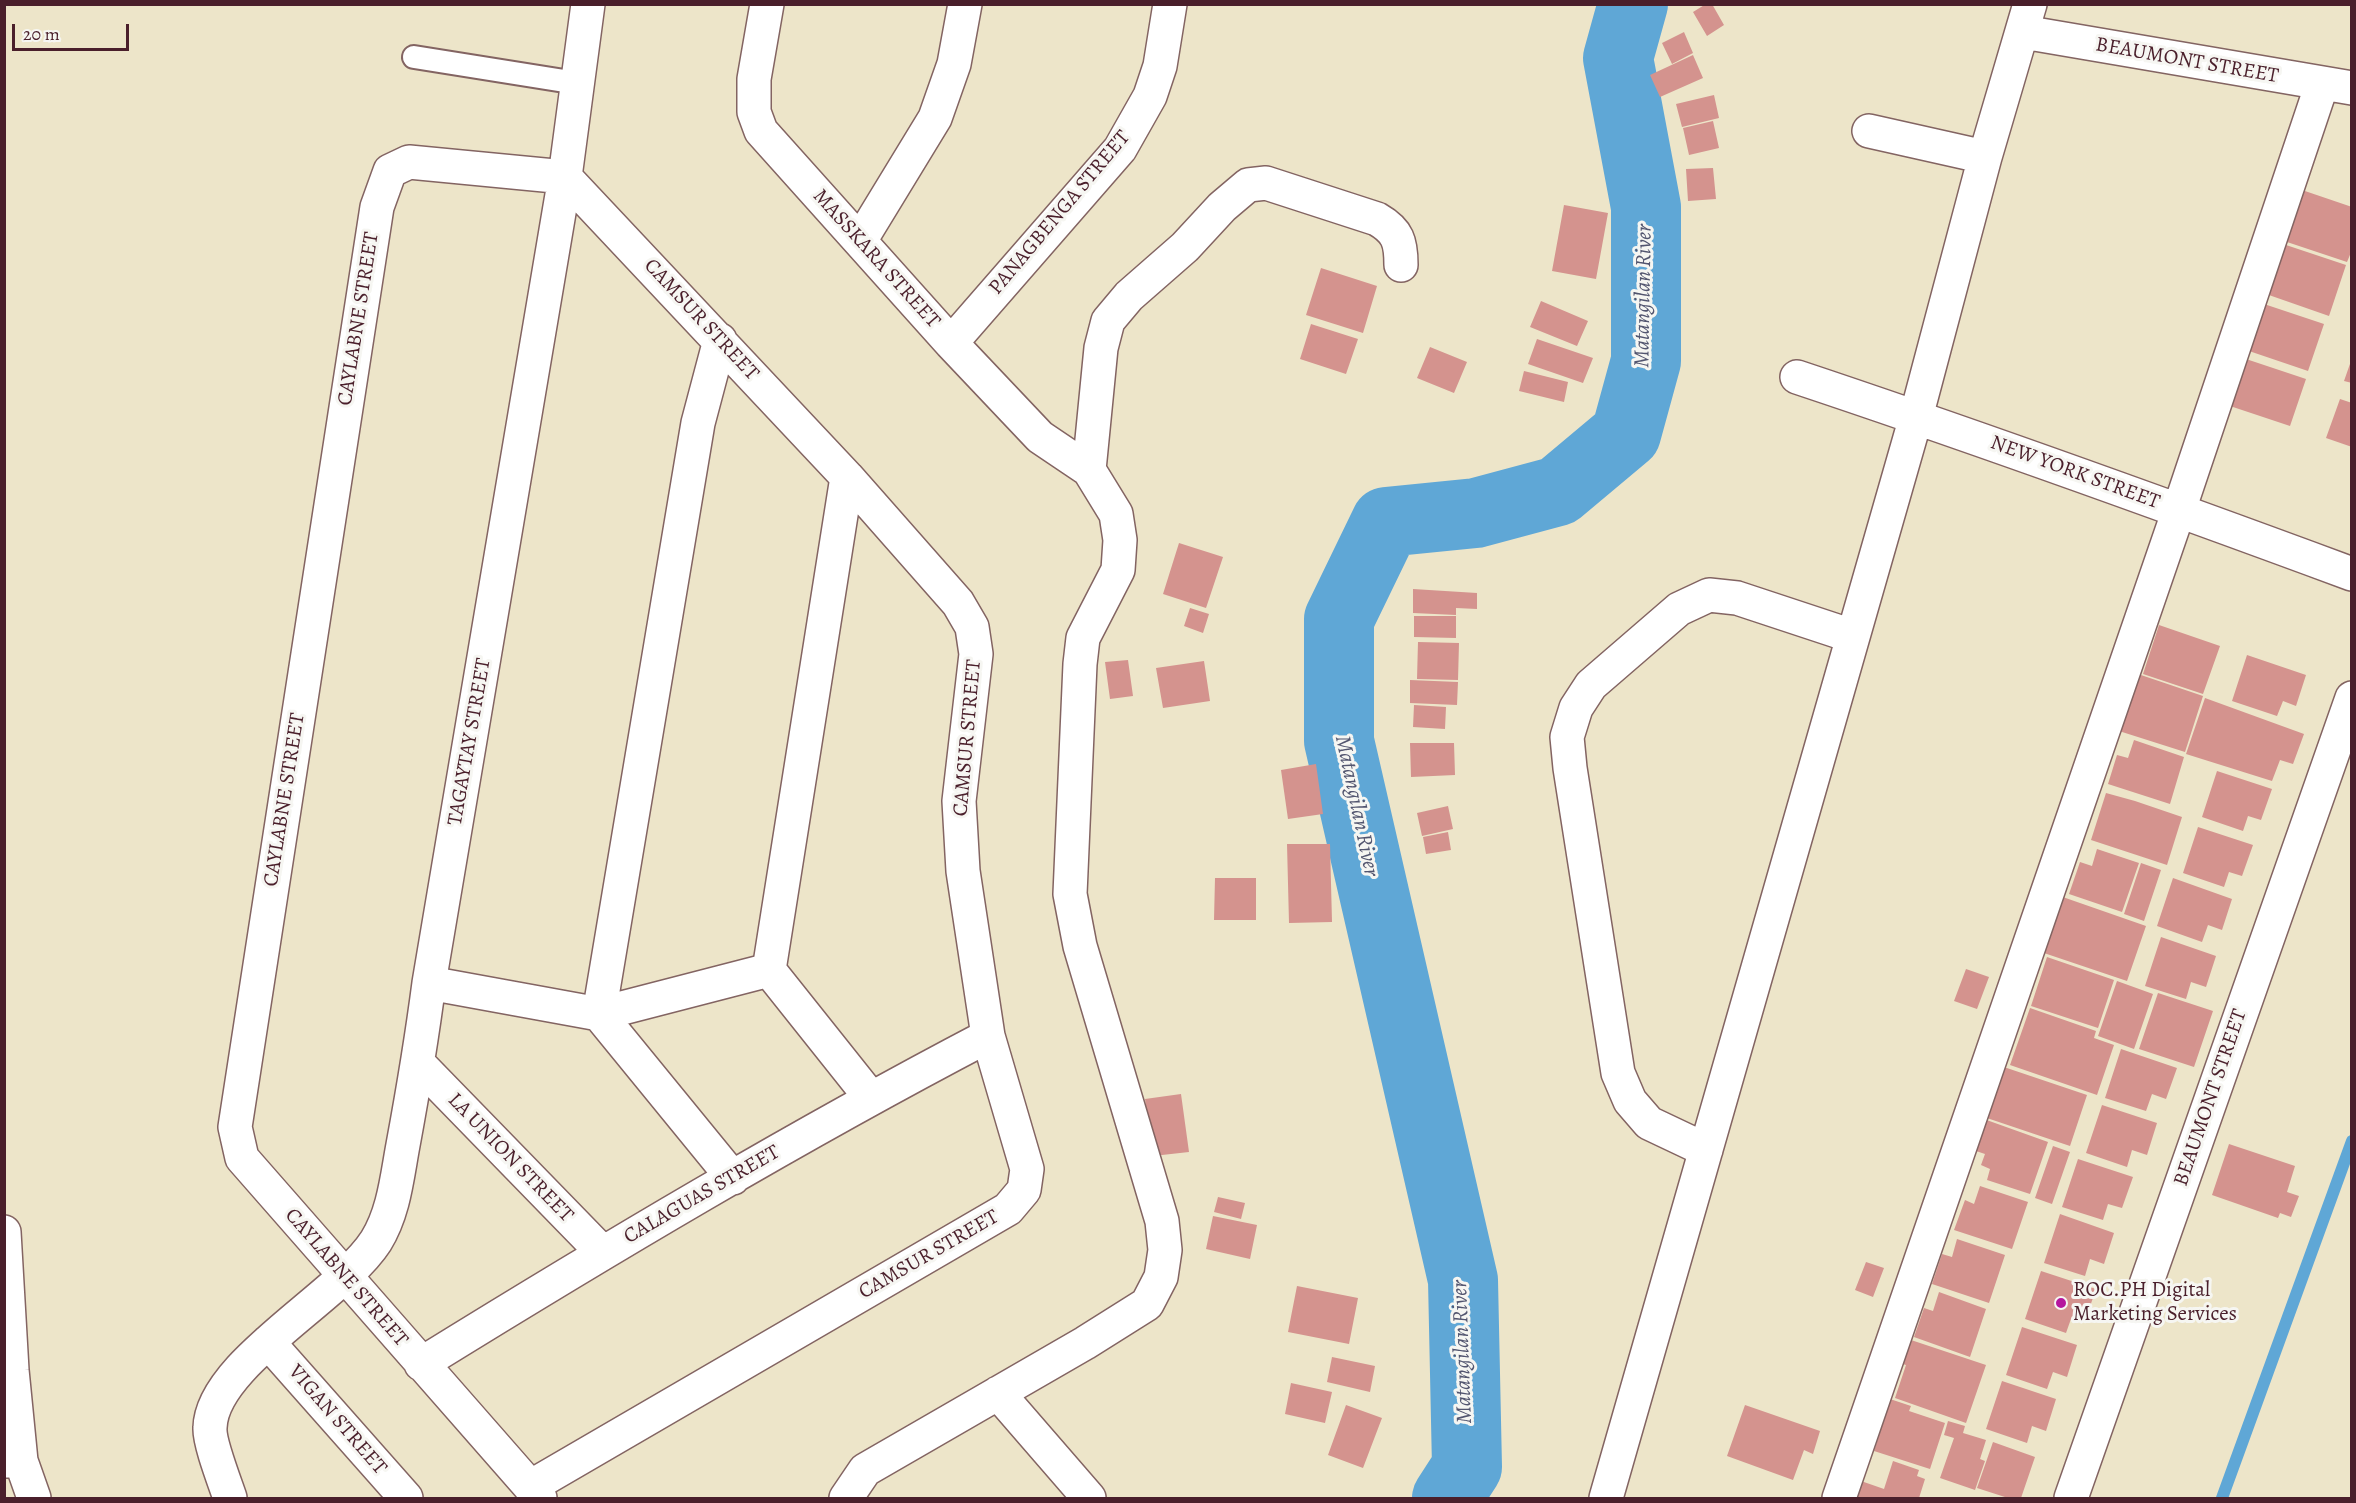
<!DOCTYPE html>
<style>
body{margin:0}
#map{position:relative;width:2356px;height:1503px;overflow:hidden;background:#ede5c9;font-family:Alegreya,serif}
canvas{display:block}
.frame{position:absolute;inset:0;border:6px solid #4a1f2b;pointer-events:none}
.scale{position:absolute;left:12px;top:24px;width:117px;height:27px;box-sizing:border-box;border:3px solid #4a1f2b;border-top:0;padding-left:8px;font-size:18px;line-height:21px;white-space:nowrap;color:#4a1f2b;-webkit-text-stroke:4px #f6f6f2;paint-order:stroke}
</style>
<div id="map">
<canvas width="2356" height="1503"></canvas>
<div class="frame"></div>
<div class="scale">20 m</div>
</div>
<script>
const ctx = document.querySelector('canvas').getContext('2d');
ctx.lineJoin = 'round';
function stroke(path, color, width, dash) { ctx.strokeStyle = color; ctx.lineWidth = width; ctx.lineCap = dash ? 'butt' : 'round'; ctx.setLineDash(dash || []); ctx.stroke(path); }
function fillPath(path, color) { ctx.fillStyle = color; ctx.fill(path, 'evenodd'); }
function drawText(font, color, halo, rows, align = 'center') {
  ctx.font = font + ' Alegreya,serif'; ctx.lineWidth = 6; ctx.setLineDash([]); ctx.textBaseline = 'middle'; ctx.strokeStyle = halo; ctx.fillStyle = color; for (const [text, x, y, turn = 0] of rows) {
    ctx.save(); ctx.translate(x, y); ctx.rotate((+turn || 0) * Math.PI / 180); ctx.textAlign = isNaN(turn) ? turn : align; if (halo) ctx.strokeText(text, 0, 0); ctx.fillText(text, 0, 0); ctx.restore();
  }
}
stroke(new Path2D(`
 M2222 1498 2352 1141`), '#5fa7d6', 12);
stroke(new Path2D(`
 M1447 1498 1467 1467 1463 1280 1339 741V619L1386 522 1476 513 1558 491 1626 434 1646 361V207L1618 58 1633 4`), '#5fa7d6', 70);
fillPath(new Path2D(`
 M1706 4H1712L1724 25 1707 36 1693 12Z
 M1684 32 1693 53 1672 64 1662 43Z
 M1693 55 1703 78 1660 97 1650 75Z
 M1714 95 1719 118 1682 127 1676 104Z
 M1713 121 1719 148 1689 155 1683 128Z
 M1713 168 1716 199 1688 201 1686 169Z
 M2302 190 2352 207V250L2347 262 2284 241Z
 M1564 205 1608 213 1596 279 1552 271Z
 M2283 244 2346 265 2329 316 2266 294Z
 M1321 268 1377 286 1363 333 1306 315Z
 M1541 301 1588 321 1577 346 1530 327Z
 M2264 304 2324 324 2308 371 2249 351Z
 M1311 324 1358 339 1346 374 1300 359Z
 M1537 339 1593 358 1583 383 1528 364Z
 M1430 347 1467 362 1454 393 1417 378Z
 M2246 359 2306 379 2290 426 2230 406Z
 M2351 361H2352V383L2344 381Z
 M1524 371 1568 382 1564 402 1519 391Z
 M2340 399 2352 403V447L2326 438Z
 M1179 543 1223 557 1206 608 1163 594Z
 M1413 589 1477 593V609L1456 608V615L1413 613Z
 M1190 608 1209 614 1203 633 1184 626Z
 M1414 616H1456V638L1414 637Z
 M2159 625 2220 646 2203 694 2143 674Z
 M1418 642 1459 643 1458 680 1417 679Z
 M2247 655 2306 675 2296 706 2283 701 2277 716 2232 701Z
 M1128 660 1133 696 1110 699 1105 662Z
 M1204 661 1210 701 1163 708 1156 668Z
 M2138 674 2203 696 2185 752 2119 731Z
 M1410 680 1458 682 1457 705 1410 703Z
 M2205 698 2304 734 2293 764 2280 760 2272 781 2186 754Z
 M1414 705 1446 707 1445 729 1413 727Z
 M2134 740 2184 757 2170 804 2108 784 2117 755 2128 758Z
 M1410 743H1454L1455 775 1411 777Z
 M1316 764 1323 814 1288 819 1281 770Z
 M2217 771 2272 789 2261 820 2248 816 2243 831 2202 817Z
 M2106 793 2135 801 2182 817 2167 865 2091 840Z
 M1448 806 1453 829 1422 836 1417 813Z
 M2198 827 2253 845 2242 876 2229 872 2224 887 2183 873Z
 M1448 832 1451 850 1426 854 1423 837Z
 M1287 844H1330L1332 922 1289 923Z
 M2097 849 2139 863 2122 912 2069 894 2080 862 2092 866Z
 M2141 863 2161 870 2144 921 2124 914Z
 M1215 878H1256V920H1214Z
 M2173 878 2232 899 2222 930 2208 925 2202 942 2157 926Z
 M2057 895 2146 926 2127 981 2038 951Z
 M2161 937 2216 956 2206 987 2191 982 2186 999 2145 986Z
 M2047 957 2114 980 2098 1028 2031 1006Z
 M1966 969 1989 977 1977 1009 1954 1001Z
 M2117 981 2153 994 2134 1049 2098 1036Z
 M2158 993 2213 1011 2194 1067 2139 1049Z
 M2030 1008 2096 1031 2094 1038 2114 1045 2097 1095 2010 1065Z
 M2121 1049 2177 1068 2166 1099 2152 1094 2146 1111 2105 1098Z
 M1995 1064 2087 1095 2070 1146 1978 1115Z
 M1181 1094 1189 1152 1153 1156 1145 1099Z
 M2102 1105 2157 1123 2147 1155 2132 1150 2127 1167 2086 1153Z
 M1981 1118 2048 1142 2030 1194 1987 1180 1990 1169 1981 1165 1985 1154 1970 1149Z
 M2229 1144 2295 1166 2287 1192 2299 1196 2291 1217 2280 1213 2278 1218 2212 1195Z
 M2053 1146 2070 1152 2052 1204 2035 1198Z
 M2078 1159 2133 1177 2122 1208 2108 1204 2103 1220 2062 1207Z
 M1980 1186 2028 1202 2012 1249 1954 1230 1965 1200 1974 1204Z
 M1218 1197 1245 1203 1241 1219 1214 1212Z
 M2060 1214 2114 1233 2104 1264 2090 1259 2085 1276 2044 1263Z
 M1213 1216 1257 1225 1250 1259 1206 1249Z
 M1957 1239 2005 1255 1989 1303 1932 1284 1942 1254 1952 1257Z
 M1866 1262 1884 1268 1873 1297 1855 1290Z
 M2041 1271 2096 1289 2085 1321 2072 1316 2066 1333 2025 1319Z
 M1297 1286 1358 1298 1349 1344 1288 1332Z
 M1939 1292 1986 1309 1970 1357 1914 1337 1924 1308 1933 1311Z
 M2022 1327 2077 1345 2067 1377 2053 1372 2047 1389 2006 1375Z
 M1905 1338 1986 1365 1966 1423 1895 1398 1906 1365 1896 1362Z
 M1332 1357 1375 1366 1370 1392 1327 1382Z
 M2002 1381 2056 1399 2046 1431 2032 1426 2027 1443 1986 1429Z
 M1291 1383 1332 1392 1325 1423 1285 1414Z
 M1884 1397 1911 1406 1909 1411 1945 1423 1930 1469 1874 1451 1884 1420 1877 1418Z
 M1346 1405 1382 1418 1363 1468 1328 1455Z
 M1745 1405 1820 1431 1813 1454 1804 1450 1793 1480 1727 1456Z
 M1948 1421 1965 1426 1963 1433 1986 1440 1980 1459 1985 1461 1975 1490 1940 1478 1954 1438 1944 1435Z
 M1993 1442 2035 1457 2021 1498H2008L1977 1488Z
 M1893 1461 1919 1470 1917 1476 1925 1479 1919 1498H1855L1861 1481 1884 1489Z`), '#d4938e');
const service = new Path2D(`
 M414 57 577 83`);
const minor = new Path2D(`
 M767 4 754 79V112L761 131 951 343 1040 437 1089 470
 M2023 32 2352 88
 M1869 131 1985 157
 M860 241 935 118 954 64 965 4
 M720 340 698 423 599 1014 733 1178
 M951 343 1120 149 1150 96 1160 66 1170 4
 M1797 377C1983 439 2168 506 2352 574
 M847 477 769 970 871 1098
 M429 983 599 1014 769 970
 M418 1063 602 1252
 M1706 1150 1649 1123 1630 1101 1618 1073 1570 768 1567 737 1576 708 1591 685 1679 609 1709 595 1737 598 1852 636
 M4 1232 12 1370 21 1461
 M268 1342 406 1498
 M421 1364C607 1249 795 1137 988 1036
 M998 1393 1089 1498
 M4 1461H21L34 1498
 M530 1487 1008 1209 1024 1190 1027 1169 988 1036 963 871 959 801 976 654 972 627 958 603 847 477 565 177 588 4
 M230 1498C225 1483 209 1442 210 1428 211 1364 340 1297 376 1241 394 1212 397 1177 403 1145 413 1091 422 1037 429 983L565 177 409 162 390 171 377 207 235 1127 242 1158 540 1498
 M846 1498 865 1470 1085 1343 1147 1304 1161 1277 1165 1250 1162 1221 1080 946 1070 894 1080 664 1083 638 1118 570 1120 540 1116 514 1089 470 1101 348 1108 321 1129 296 1185 247 1222 207 1248 185 1266 183 1377 219C1398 231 1401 242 1401 265
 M1606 1498 1916 417 1985 157 2030 4
 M1839 1498 2179 510 2322 84
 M2071 1498 2352 698`);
stroke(service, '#836462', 26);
stroke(minor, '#836462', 36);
stroke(service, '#fff', 22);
stroke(minor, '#fff', 33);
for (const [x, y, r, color] of [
 [2061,1303,6,"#b5179e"]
]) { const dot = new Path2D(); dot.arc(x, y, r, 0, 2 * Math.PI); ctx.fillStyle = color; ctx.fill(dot); stroke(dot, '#f6f6f2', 2); }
drawText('21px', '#4a1f2b', '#f6f6f2', [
 ["BEAUMONT STREET",2187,61,10],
 ["PANAGBENGA STREET",1060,213,-50],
 ["MASSKARA STREET",876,259,48],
 ["CAYLABNE STREET",359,319,-81],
 ["CAMSUR STREET",701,320,47],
 ["NEW YORK STREET",2075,473,20],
 ["CAMSUR STREET",968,738,-85],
 ["TAGAYTAY STREET",470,742,-80],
 ["CAYLABNE STREET",285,800,-81],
 ["BEAUMONT STREET",2211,1098,-71],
 ["LA UNION STREET",510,1158,46],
 ["CALAGUAS STREET",702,1195,-30],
 ["CAMSUR STREET",929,1255,-30],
 ["CAYLABNE STREET",346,1278,49],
 ["VIGAN STREET",337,1420,49]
]);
drawText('21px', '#4a1f2b', '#f6f6f2', [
 ["ROC.PH Digital",2073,1291],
 ["Marketing Services",2073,1315]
], 'left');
drawText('italic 22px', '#52556f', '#f6f6f2', [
 ["Matangilan River",1644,296,-89],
 ["Matangilan River",1356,806,78],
 ["Matangilan River",1463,1352,-92]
]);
</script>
